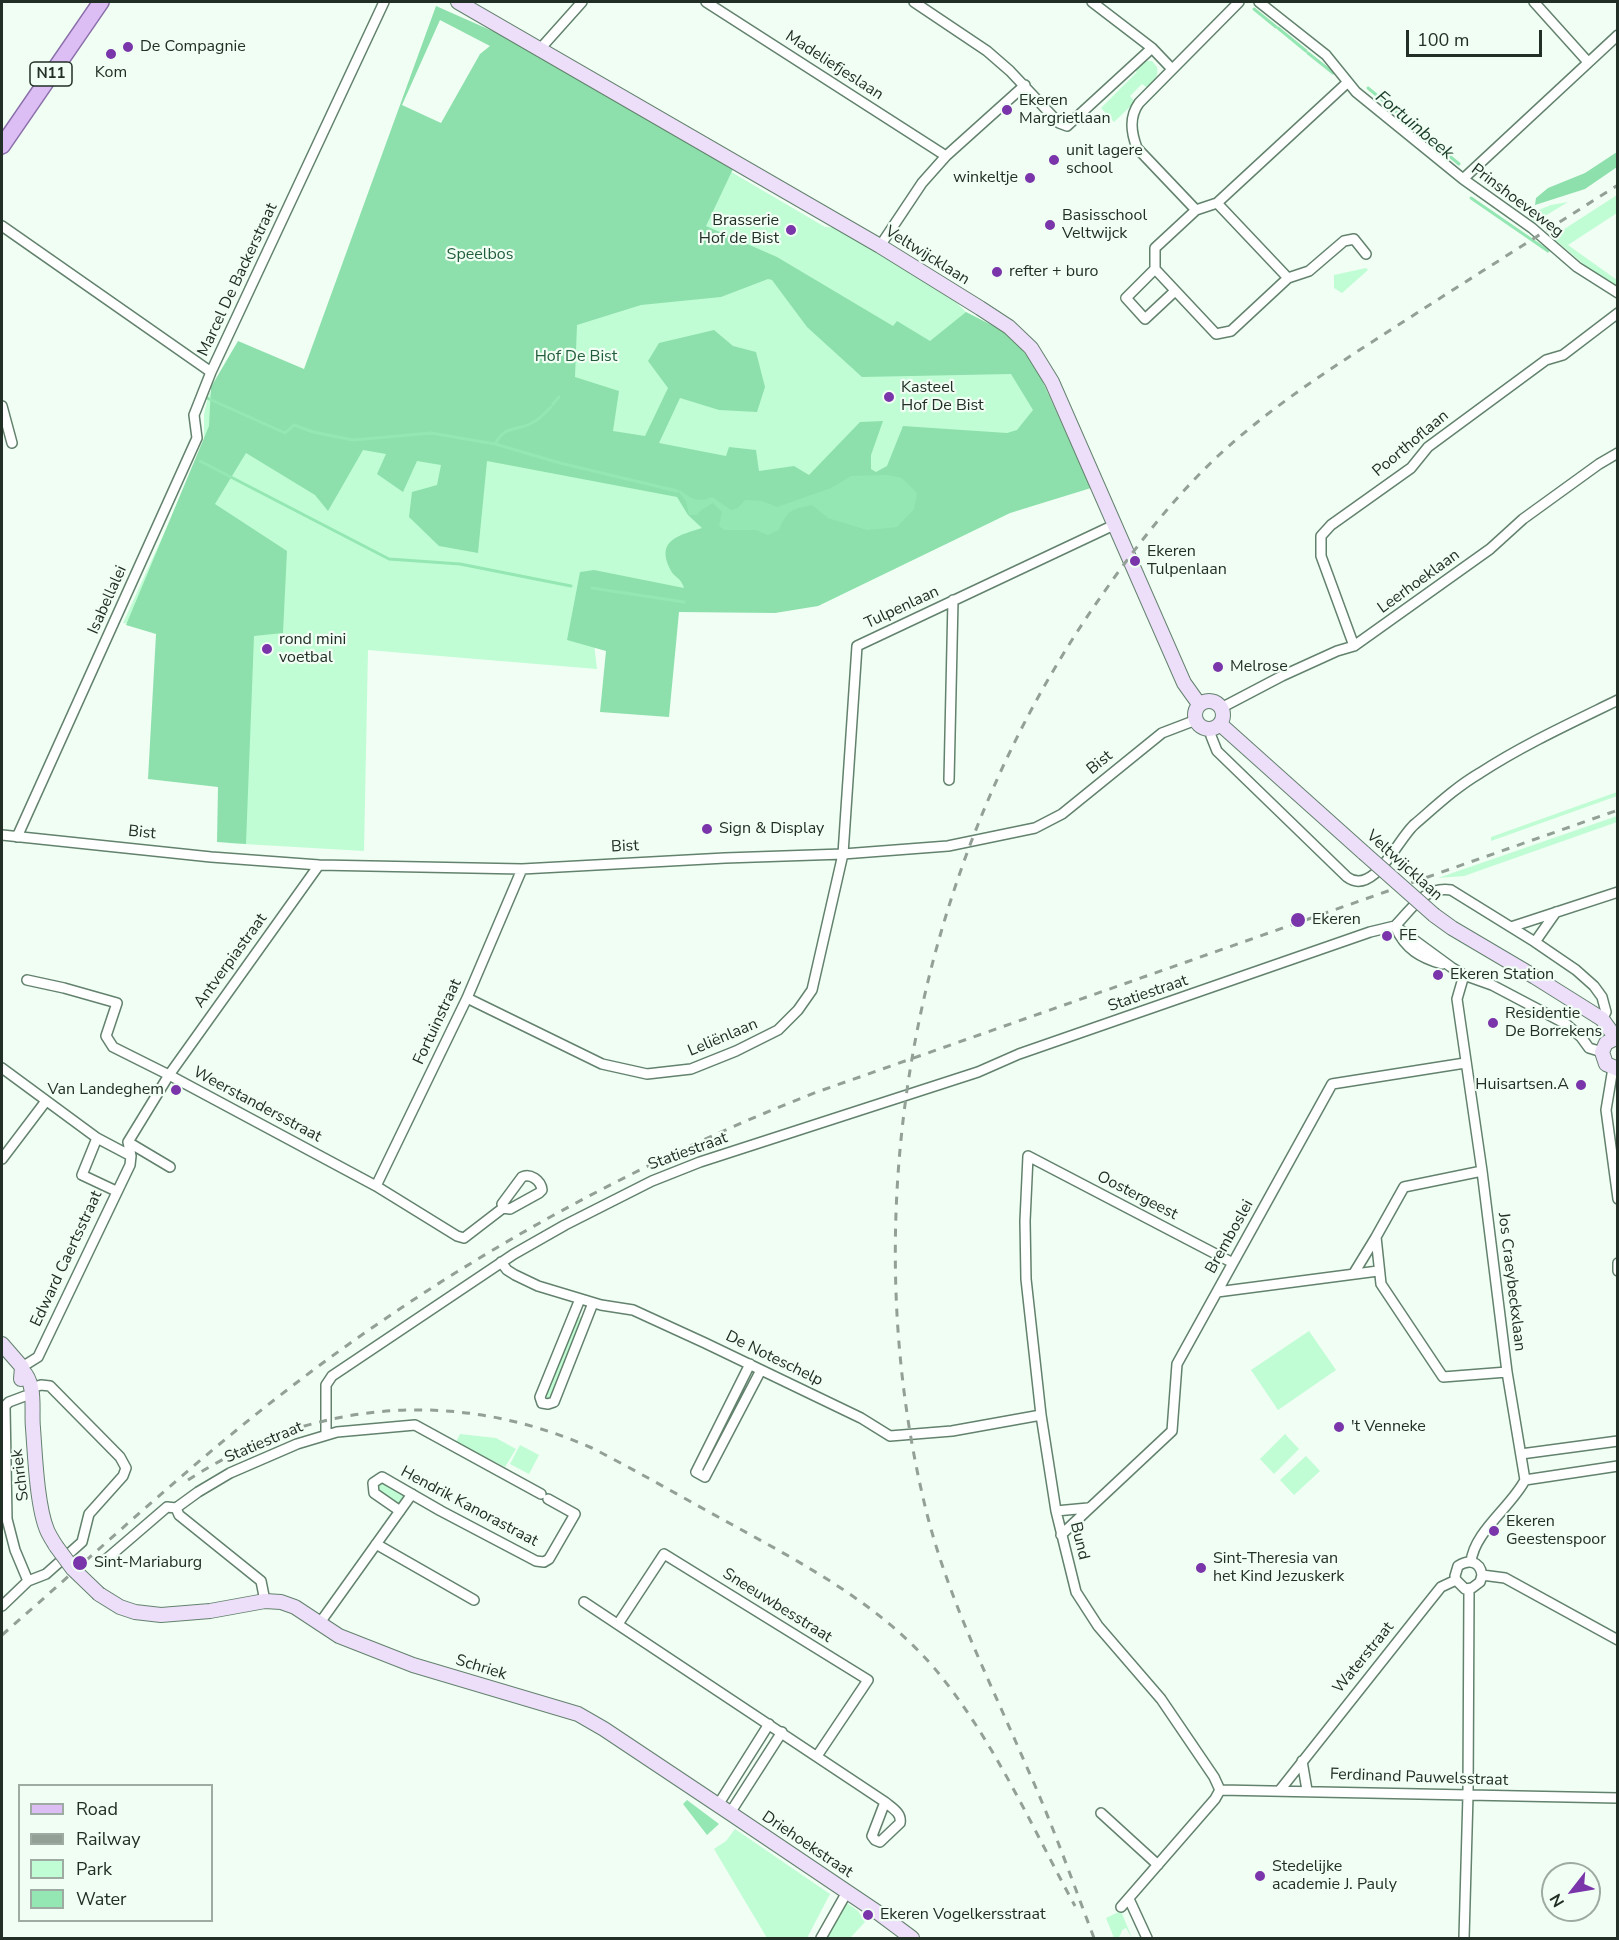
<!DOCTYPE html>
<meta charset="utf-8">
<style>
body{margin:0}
#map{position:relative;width:1619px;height:1940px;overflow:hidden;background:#f0fef4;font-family:"Nunito Sans",sans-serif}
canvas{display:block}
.frame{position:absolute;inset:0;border:3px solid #222f26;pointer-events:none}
.legend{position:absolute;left:18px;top:1784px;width:195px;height:138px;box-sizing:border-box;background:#f0fef4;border:2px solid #9eaba2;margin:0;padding:8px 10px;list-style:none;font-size:18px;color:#222f26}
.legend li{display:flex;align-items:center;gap:12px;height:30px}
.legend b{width:30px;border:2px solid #9eaba2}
.north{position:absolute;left:1541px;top:1862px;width:60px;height:60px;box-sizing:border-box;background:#f0fef4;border:2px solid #9eaba2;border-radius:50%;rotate:239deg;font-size:16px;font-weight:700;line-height:24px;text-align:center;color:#222f26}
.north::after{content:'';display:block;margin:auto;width:21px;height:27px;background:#7935a9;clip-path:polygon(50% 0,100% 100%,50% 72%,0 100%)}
.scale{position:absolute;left:1406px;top:30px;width:136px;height:27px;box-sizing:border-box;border:3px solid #222f26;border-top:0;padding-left:8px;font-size:18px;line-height:21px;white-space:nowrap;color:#222f26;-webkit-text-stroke:4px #f0fef4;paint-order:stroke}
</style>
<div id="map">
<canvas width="1619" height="1940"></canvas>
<div class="frame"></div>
<ul class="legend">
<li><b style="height:8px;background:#dcbef5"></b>Road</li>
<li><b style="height:8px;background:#92a096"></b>Railway</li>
<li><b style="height:16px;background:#c0fdd4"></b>Park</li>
<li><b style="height:16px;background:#94e7b2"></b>Water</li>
</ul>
<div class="north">N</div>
<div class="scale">100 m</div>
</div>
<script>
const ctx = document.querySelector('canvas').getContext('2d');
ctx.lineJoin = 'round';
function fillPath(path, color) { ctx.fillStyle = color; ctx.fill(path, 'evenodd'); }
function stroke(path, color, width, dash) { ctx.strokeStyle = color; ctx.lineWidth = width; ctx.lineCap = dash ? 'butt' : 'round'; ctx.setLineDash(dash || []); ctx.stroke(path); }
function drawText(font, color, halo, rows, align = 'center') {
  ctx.font = font + ' "Nunito Sans",sans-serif'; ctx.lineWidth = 4.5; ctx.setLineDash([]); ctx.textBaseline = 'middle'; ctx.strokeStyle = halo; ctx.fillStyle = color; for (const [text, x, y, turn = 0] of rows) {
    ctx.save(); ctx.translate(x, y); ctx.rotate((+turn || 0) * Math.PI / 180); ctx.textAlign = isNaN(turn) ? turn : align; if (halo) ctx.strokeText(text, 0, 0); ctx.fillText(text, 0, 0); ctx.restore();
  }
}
fillPath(new Path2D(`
 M1147 61H1152L1157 67C1159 76 1154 82 1148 88L1142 84 1130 96 1135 102 1114 122 1101 108 1137 72 1134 69Z
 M629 112 825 227 837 228 957 303 966 312 1009 334 1036 367 1058 416 1038 503 1010 513 818 606 775 610 588 593 597 669 368 650 364 851 227 843 244 636 123 623 204 446V414L209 393 287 422Z
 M1617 195V213L1568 245 1617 280V287L1587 267 1552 237Z
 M1568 202 1535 222 1527 215 1551 205Z
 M1366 268 1368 270 1342 293 1334 288V275Z
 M1617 792V796L1491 841V837Z
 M1617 816V822L1464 876 1438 878Z
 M578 1316 583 1318 550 1400 544 1397Z
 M1309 1331 1336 1370 1278 1410 1251 1370Z
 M460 1434 496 1438 516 1449 505 1467 456 1442Z
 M1285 1434 1299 1449 1274 1474 1260 1459Z
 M520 1445 539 1455 529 1474 510 1464Z
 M1306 1456 1320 1471 1294 1495 1280 1480Z
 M381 1483 402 1493 404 1499 400 1504 396 1505 377 1492 378 1485Z
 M735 1829 830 1894 807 1938H767L714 1849 726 1841Z
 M844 1901 858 1911 865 1922 850 1938H823Z
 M1121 1911 1132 1938 1126 1928 1122 1930 1119 1938H1114L1106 1918Z`), '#c0fdd4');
fillPath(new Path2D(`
 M436 6 497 33 733 169 706 226 777 257 893 326 897 321 930 341 966 312 1009 334 1036 367 1091 488 1010 513 818 606 775 613 679 612 669 717 600 712 606 651 567 640 580 572 594 570 684 588C681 577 674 578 670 569 655 539 681 535 702 528L688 515 677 497 487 461 478 553 439 546 409 517 412 492 437 485 441 465 417 461 403 492 377 474 386 454 363 450 328 511 315 495 246 453 215 504 287 551 283 633 254 636 246 844 217 842 218 787 148 779 156 634 126 625 209 426 211 387 238 341 304 369ZM440 20 490 46 480 54 441 123 402 105ZM768 279 772 280 807 327 862 377 1011 374 1033 410 1017 430 1007 433 903 426 887 466 876 472 871 469V455L883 421 860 422 809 475 794 466 759 471 756 450 729 447 726 456 659 443 680 398 719 410 757 412 765 387 756 352 733 346 714 330 659 343 648 361 668 388 645 436 613 431 619 391 575 377 577 325 641 305 721 297Z
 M1617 152V167L1585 189 1535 205 1536 198 1548 188 1585 173Z`), '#8de0ab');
fillPath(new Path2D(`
 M887 475 902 478 917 493 914 509 897 527 867 530 828 518 812 505C792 509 787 510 779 530L768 535 756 530H724L719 526 722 512 713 503 701 510 697 515H689L686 501 678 491 680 490C691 499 698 503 712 497L731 510 738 508 745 500 762 501 777 507 831 488 851 476Z
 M687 1800 719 1824 707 1835 683 1804Z`), '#94e7b2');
stroke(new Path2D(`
 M1254 9 1276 27
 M1278 28 1306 51
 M1308 53 1333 73
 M1368 88 1459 164
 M1471 198 1548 251
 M207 398 285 433 294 425 313 432 353 440 431 433 495 444 560 463 677 491
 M553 404 559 397
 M495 444C506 424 515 432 532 423 540 419 545 413 551 407
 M200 461 389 559 460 564 571 586
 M592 588 684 602`), '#94e7b2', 3);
const street = new Path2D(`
 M706 2 946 156
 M914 2 987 51 1010 71 1059 123 1067 126 1152 48
 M1092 2 1152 48 1172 69
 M1259 2 1326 55 1356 92 1463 179 1532 228 1577 267 1618 293
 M1534 2 1588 62
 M540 49 582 2
 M1463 179 1618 35
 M1217 203 1288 278
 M1196 210 1137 148C1131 132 1129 117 1139 103L1239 2
 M2 226 211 372
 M880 246 922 183 946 156 1025 85
 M1155 269 1216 334 1231 331 1288 278 1309 271 1344 241 1354 239 1366 254
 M1175 291 1145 319 1126 298 1155 269V248L1196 210 1217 203 1348 82
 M2 406 12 443
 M1354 646 1321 556V536L1331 525 1411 468 1428 447 1546 360 1563 355 1618 313
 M1221 708 1282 676 1337 651 1354 646 1490 549 1523 519 1599 464 1618 453
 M1211 729V736L1217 751 1347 877C1374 897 1398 838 1415 824 1436 806 1456 787 1480 773 1523 745 1571 723 1618 700
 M949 780 953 600
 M2 835 211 857 319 865 522 869 725 858 843 854 948 846 1035 828 1062 814 1162 733 1196 720
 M17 837 197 438 194 415 211 372 384 2
 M1395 926C1412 909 1424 886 1451 890L1535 942 1576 970 1594 986 1602 997 1606 1012 1602 1019
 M1395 926 1451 967 1464 975 1492 985 1566 1024 1581 1037 1589 1048 1602 1052
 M1511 927 1618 892
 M1396 928C1405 949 1421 958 1442 964
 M1535 942 1556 912
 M1464 975 1457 999 1482 1171 1507 1372 1525 1480C1511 1507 1474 1532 1471 1562
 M27 980 64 988 117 1003 106 1036 113 1047 169 1075 376 1186 457 1236 464 1238 503 1208 510 1209 539 1193 542 1190C541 1180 530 1173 522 1177L502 1204 503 1208
 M467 998 602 1064 647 1074 691 1069 736 1051 778 1030 798 1010 812 990 843 854 857 646 1116 524
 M2 1068 97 1138 131 1156
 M1613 1068 1606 1110 1618 1199
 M97 1138 82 1175 116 1191
 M128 1142 170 1167
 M2 1159 46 1101
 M1482 1171 1404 1187 1376 1237 1381 1284 1443 1377 1507 1372
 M376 1186 467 998 522 869
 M501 1262 507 1270 515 1275 538 1286 601 1305 633 1310 705 1343 861 1418 890 1436 952 1431 1041 1415
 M1618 1263V1271
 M1354 1273 1376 1237
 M1217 1292 1378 1271
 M580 1299 540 1397 542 1403 548 1404 554 1402 593 1303
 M750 1364 696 1472 705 1477 761 1370
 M22 1367 38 1357 130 1165 131 1156 128 1142 169 1075 319 865
 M5 1407 7 1519 15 1550 28 1581
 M2 1409 9 1402 25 1396
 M326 1434V1385L332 1376 514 1254 565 1225 652 1181 700 1162 978 1072 1019 1054 1370 932 1395 926
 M1521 1454 1618 1441
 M1525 1480 1618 1466
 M176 1508 198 1492 230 1473 297 1444 337 1432 415 1425 541 1494
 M176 1508 179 1515 261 1581 265 1601
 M400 1511 374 1493 373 1483 382 1477 441 1511 536 1561 544 1562 549 1559 575 1514 548 1499
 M1056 1511 1088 1508
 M1061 1535 1172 1431 1177 1364 1332 1084 1465 1063
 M376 1544 474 1600
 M103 1562 167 1507 176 1508
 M1482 1575 1505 1578 1618 1640
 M1456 1580 1455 1576 1458 1566C1469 1559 1480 1561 1482 1575
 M1456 1580 1465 1589 1472 1588 1480 1582 1482 1575
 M584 1602 885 1802 872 1836 875 1840 880 1842 900 1823C902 1813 892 1808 885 1802
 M2 1606 28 1581 46 1574 82 1542 89 1514 123 1476 126 1468 120 1457 50 1386 41 1385 31 1388
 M319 1624 412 1494
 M618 1624 664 1554 868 1680 817 1756
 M1302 1761 1307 1790
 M1220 1790 1214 1777 1161 1699 1098 1626 1076 1592 1056 1511 1041 1415 1026 1279 1025 1221 1028 1156 1233 1263
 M1220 1790 1618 1798
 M1280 1790 1425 1607 1441 1587 1456 1580
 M718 1805 769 1724
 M730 1813 782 1732
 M1101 1813 1158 1865
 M1129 1899 1147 1938
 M1121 1907 1215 1799 1220 1790
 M821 1938 847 1892
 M1464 1938 1468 1795 1469 1589`);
const secondary = new Path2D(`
 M458 2 880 246 980 308 1009 327 1031 348 1052 382 1184 683 1199 704
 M1195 715a14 14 0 1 1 28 0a14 14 0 1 1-28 0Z
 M1220 724 1364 853
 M1434 915 1452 928 1535 977 1602 1019 1615 1037
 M1618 1037 1606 1043 1602 1052 1606 1064 1618 1069
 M2 1344 22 1367 21 1379
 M22 1370C37 1384 31 1411 33 1428 35 1455 37 1506 47 1530 49 1535 53 1541 56 1546
 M99 1594 120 1607 135 1612 161 1615 210 1611 265 1601 281 1602 295 1607 339 1636 413 1665 578 1714 604 1729 730 1813 877 1912 912 1938`);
const primary = new Path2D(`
 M2 146 101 2`);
stroke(street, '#63826d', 12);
stroke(secondary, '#63826d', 16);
stroke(primary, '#8b6fa9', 18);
stroke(street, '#fff', 9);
stroke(secondary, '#eddefa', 14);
stroke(primary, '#dcbef5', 15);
stroke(new Path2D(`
 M188 1480C313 1399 456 1388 592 1448 639 1472 685 1499 731 1524 807 1566 885 1607 940 1675 995 1743 1033 1829 1075 1906
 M2 1635C96 1553 188 1466 287 1390 449 1265 627 1166 817 1092L1618 810
 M1094 1938C1072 1880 1051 1820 1025 1763 989 1679 948 1599 926 1510 851 1205 916 867 1093 608 1130 554 1170 501 1219 455 1275 403 1341 362 1406 320 1476 275 1547 230 1618 185`), '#92a096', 3, [8, 8]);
const secondaryBridge = new Path2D(`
 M1364 853 1434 915
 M56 1546 73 1569 99 1594`);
stroke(secondaryBridge, '#63826d', 16, []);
stroke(secondaryBridge, '#eddefa', 14);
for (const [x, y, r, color] of [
 [128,47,6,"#7935a9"],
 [111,54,6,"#7935a9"],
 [1007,110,6,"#7935a9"],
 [1054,160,6,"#7935a9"],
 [1030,178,6,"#7935a9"],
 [1050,225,6,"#7935a9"],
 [791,230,6,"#7935a9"],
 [997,272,6,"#7935a9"],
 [889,397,6,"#7935a9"],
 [1135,561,6,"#7935a9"],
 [267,649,6,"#7935a9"],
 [1218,667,6,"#7935a9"],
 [707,829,6,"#7935a9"],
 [1298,920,8,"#7935a9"],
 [1387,936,6,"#7935a9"],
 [1438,975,6,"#7935a9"],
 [1493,1023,6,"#7935a9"],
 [1581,1085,6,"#7935a9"],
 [176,1090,6,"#7935a9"],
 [1339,1427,6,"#7935a9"],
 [1494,1531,6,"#7935a9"],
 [80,1563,8,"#7935a9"],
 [1201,1568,6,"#7935a9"],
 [1260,1876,6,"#7935a9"],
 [868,1915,6,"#7935a9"]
]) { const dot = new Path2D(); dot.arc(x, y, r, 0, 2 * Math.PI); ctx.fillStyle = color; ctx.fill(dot); stroke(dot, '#f0fef4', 2); }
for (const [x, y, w] of [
 [51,74,42]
]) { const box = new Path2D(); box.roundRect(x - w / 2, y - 12, w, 24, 4.5); ctx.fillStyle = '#f0fef4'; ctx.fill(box); stroke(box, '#222f26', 1.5); }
drawText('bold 15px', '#222f26', null, [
 ["N11",51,74]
]);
drawText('16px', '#222f26', '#f0fef4', [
 ["De Compagnie",140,47],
 ["Kom",111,73,"center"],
 ["Ekeren",1019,101],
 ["Margrietlaan",1019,119],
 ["unit lagere",1066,151],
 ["school",1066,169],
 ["winkeltje",1018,178,"right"],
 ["Basisschool",1062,216],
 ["Veltwijck",1062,234],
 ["Brasserie",779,221,"right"],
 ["Hof de Bist",779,239,"right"],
 ["refter + buro",1009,272],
 ["Kasteel",901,388],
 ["Hof De Bist",901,406],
 ["Ekeren",1147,552],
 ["Tulpenlaan",1147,570],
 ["rond mini",279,640],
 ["voetbal",279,658],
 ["Melrose",1230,667],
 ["Sign & Display",719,829],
 ["Ekeren",1312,920],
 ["FE",1399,936],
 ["Ekeren Station",1450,975],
 ["Residentie",1505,1014],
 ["De Borrekens",1505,1032],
 ["Huisartsen.A",1569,1085,"right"],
 ["Van Landeghem",164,1090,"right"],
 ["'t Venneke",1351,1427],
 ["Ekeren",1506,1522],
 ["Geestenspoor",1506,1540],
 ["Sint-Theresia van",1213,1559],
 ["het Kind Jezuskerk",1213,1577],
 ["Sint-Mariaburg",94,1563],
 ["Stedelijke",1272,1867],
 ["academie J. Pauly",1272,1885],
 ["Ekeren Vogelkersstraat",880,1915]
], 'left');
drawText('16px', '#222f26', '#f0fef4', [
 ["Madeliefjeslaan",834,66,33],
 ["Prinshoeveweg",1517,201,37],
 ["Veltwijcklaan",927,256,32],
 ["Marcel De Backerstraat",238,280,-65],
 ["Poorthoflaan",1411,444,-40],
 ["Leerhoeklaan",1419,582,-36],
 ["Isabellalei",108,600,-66],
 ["Tulpenlaan",902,608,-25],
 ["Bist",1100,763,-39],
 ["Bist",142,833,6],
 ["Bist",625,847,-3],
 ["Veltwijcklaan",1404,866,42],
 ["Antverpiastraat",231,961,-54],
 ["Statiestraat",1148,994,-19],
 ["Fortuinstraat",438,1022,-65],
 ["Leliënlaan",723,1038,-23],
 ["Weerstandersstraat",257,1105,28],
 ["Statiestraat",688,1152,-20],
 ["Oostergeest",1137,1196,27],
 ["Bremboslei",1230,1237,-61],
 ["Edward Caertsstraat",67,1259,-65],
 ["Jos Craeybeckxlaan",1511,1282,83],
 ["De Noteschelp",774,1359,26],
 ["Statiestraat",264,1443,-23],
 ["Schriek",21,1475,-97],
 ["Hendrik Kanorastraat",469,1507,28],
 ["Bund",1079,1541,76],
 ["Sneeuwbesstraat",777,1606,32],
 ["Waterstraat",1364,1658,-51],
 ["Schriek",481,1668,17],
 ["Ferdinand Pauwelsstraat",1419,1778,2],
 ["Driehoekstraat",807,1845,34]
]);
drawText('16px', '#215d3b', '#f0fef4', [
 ["Speelbos",480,255],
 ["Hof De Bist",576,357]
]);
drawText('italic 18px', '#193d27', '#f0fef4', [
 ["Fortuinbeek",1414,126,40]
]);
</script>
